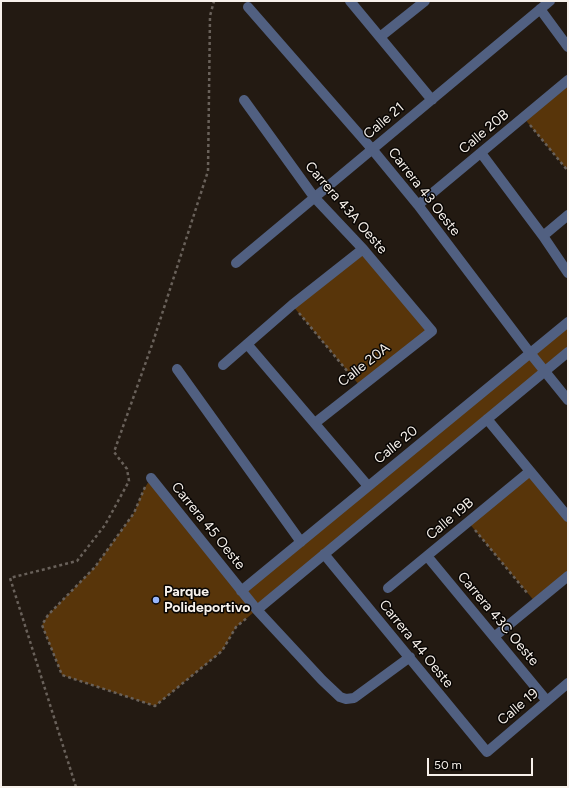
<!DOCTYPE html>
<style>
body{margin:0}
#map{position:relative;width:569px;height:788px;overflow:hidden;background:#231a12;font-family:Figtree,sans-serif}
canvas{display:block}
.frame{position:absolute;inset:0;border:2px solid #f7f1eb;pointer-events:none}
.scale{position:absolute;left:427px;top:758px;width:106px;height:18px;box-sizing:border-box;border:2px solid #f7f1eb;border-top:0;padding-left:5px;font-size:12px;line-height:14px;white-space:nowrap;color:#f7f1eb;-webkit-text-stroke:3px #090604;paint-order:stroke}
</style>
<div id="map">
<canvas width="569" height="788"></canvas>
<div class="frame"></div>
<div class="scale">50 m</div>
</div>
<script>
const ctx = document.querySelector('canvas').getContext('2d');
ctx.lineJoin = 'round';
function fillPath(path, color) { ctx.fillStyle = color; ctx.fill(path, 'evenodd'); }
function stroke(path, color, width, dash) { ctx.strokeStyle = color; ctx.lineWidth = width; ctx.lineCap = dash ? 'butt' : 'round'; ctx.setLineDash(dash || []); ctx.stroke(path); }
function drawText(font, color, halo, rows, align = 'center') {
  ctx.font = font + ' Figtree,sans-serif'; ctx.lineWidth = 3; ctx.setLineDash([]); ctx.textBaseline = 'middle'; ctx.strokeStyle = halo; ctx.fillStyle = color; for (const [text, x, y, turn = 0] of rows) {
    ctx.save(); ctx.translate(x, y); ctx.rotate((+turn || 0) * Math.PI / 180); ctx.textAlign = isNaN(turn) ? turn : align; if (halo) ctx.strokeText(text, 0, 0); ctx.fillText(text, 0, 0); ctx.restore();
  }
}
fillPath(new Path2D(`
 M568 80V171L523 117Z
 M363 249 432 331 360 386 292 305Z
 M568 322V352L236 627 222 651 155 706 62 675 42 625 48 615 95 567 134 513 144 489 151 478 241 590Z
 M530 471 568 517V576L536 603 468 522Z`), '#58350a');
stroke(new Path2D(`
 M530 125 568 171
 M299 313 353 378
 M145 487 134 513 95 567 48 615 42 625 62 675 155 706 222 651 236 627 248 617
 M475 530 528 594
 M76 787 10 578 77 561 105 525 129 481 127 469 114 452 153 342 208 171 210 16 214 1`), '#69615a', 2.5, [3, 3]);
stroke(new Path2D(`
 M350 1 432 100
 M248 7 372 149 418 205 530 353 568 400
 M540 9 568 47
 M380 37 425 1
 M244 100 314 197 363 249 432 331 315 423
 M481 153 543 236 568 273
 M418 205 568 80
 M543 236 568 215
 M236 263 550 1
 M247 344 368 486
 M223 365 292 305 363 249
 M177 369 301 542
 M487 419 568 517
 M151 478 257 610 322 680 340 697 346 699 354 698 410 657
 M324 554 487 752 568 683
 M427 556 547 701
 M388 588 530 471
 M241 591 568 322
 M257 610 568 352
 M494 637 568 576`), '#516081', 10);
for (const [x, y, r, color] of [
 [156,600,4,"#97b6fd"]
]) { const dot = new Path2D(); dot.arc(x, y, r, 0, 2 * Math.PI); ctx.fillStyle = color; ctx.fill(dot); stroke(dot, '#090604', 1.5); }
drawText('14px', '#f7f1eb', '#090604', [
 ["Calle 21",384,121,-40],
 ["Calle 20B",484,132,-40],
 ["Carrera 43 Oeste",424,192,52],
 ["Carrera 43A Oeste",346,208,49],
 ["Calle 20A",364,365,-38],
 ["Calle 20",396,445,-39],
 ["Calle 19B",450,519,-40],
 ["Carrera 45 Oeste",208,526,51],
 ["Carrera 43C Oeste",498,619,50],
 ["Carrera 44 Oeste",416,644,51],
 ["Calle 19",518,707,-40]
]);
drawText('bold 14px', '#f7f1eb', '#090604', [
 ["Parque",164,592],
 ["Polideportivo",164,608]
], 'left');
</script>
